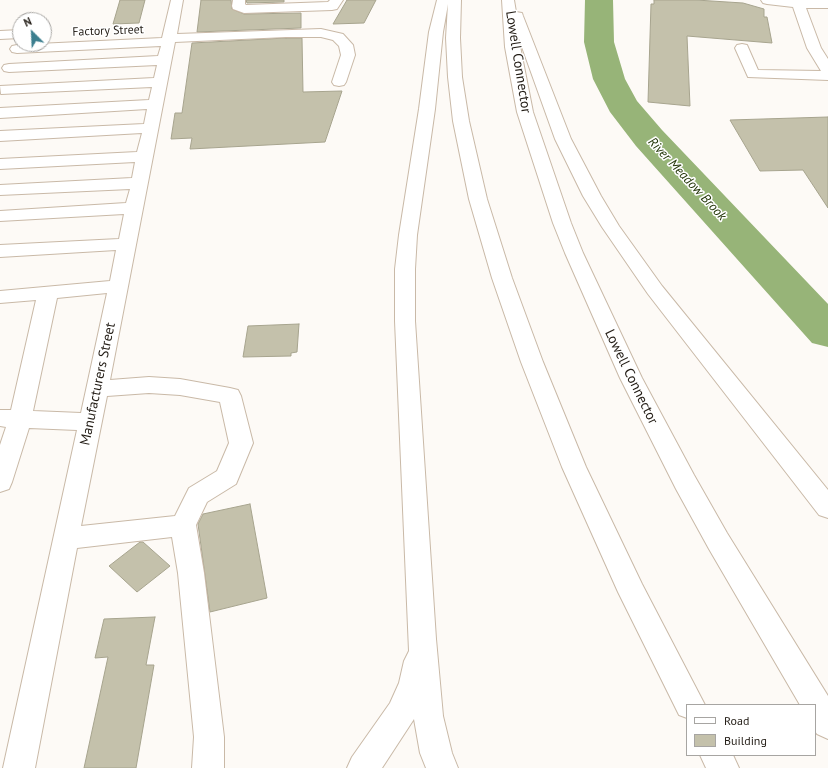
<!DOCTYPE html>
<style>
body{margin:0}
#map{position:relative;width:828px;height:768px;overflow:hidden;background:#fdfaf6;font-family:"PT Sans",sans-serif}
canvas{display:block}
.legend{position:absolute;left:686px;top:704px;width:130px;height:52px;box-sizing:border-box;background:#fff;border:1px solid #a7a5a2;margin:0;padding:5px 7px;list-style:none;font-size:12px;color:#231d16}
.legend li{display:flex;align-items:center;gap:8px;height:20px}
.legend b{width:20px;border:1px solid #a7a5a2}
.north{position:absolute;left:12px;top:12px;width:40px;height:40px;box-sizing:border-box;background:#fff;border:1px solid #a7a5a2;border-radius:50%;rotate:336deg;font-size:11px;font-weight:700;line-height:16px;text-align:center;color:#231d16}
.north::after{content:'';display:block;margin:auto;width:14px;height:18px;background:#3c7f8f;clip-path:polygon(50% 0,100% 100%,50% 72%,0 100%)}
</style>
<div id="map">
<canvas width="828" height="768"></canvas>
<ul class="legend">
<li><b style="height:5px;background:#fff"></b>Road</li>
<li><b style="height:11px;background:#c4c1ab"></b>Building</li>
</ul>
<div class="north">N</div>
</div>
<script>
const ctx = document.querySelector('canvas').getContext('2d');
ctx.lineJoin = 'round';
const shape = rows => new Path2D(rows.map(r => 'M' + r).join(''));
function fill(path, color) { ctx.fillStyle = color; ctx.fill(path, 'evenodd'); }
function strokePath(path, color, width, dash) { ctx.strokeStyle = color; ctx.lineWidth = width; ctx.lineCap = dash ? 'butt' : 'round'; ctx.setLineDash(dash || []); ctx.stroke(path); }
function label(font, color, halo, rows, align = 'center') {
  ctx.font = font + ' "PT Sans",sans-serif'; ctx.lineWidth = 3; ctx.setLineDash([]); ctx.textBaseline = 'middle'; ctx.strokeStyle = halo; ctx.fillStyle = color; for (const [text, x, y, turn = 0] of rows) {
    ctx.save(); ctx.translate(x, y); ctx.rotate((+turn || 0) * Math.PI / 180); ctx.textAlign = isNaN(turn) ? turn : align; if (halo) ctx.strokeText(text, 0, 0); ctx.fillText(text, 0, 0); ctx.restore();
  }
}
fill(shape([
 [585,0,613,0,614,42,625,79,637,101,662,130,828,304,828,347,812,343,636,146,610,112,593,79,584,42,585,0]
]), '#97b478');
const building = shape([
 [120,0,145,0,139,23,113,24,120,0],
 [201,0,231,0,232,9,244,14,301,13,301,28,197,32,201,0],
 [246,0,284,0,284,2,247,3,246,0],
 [347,0,376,0,364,23,333,24,347,0],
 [654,0,696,0,743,3,764,9,764,17,767,17,772,43,687,36,690,106,648,102,651,4,654,4,654,0],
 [286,38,302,38,303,92,342,91,325,142,190,149,192,138,171,139,175,113,182,113,192,43,286,38],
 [828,117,828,208,803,170,760,171,730,120,828,117],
 [299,324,297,352,291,353,291,356,243,357,248,326,299,324],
 [250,504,267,598,210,612,198,524,203,514,250,504],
 [140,542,143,542,170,566,137,592,109,566,140,542],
 [155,617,146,665,154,665,136,768,84,768,108,657,95,658,104,619,155,617]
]);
fill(building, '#c4c1ab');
strokePath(building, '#a7a48e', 1);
const minor = shape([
 [171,0,183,0,177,34,321,29,343,34,353,45,355,55,346,82,344,85,339,86,334,85,332,82,341,55,339,46,333,40,321,37,286,37,175,42,110,380,149,377,180,379,230,388,238,390,241,396,253,443,236,484,207,502,196,525,204,573,224,737,224,768,192,768,194,737,178,573,172,537,77,548,35,768,3,768,77,430,29,428,12,482,9,489,0,492,0,445,6,427,0,426,0,410,11,410,36,300,0,303,0,291,110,281,116,250,0,257,0,245,119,239,124,214,0,221,0,211,126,203,130,189,0,195,0,185,132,178,135,162,0,169,0,159,137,152,142,133,0,141,0,131,144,124,147,109,0,118,0,108,149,100,152,87,1,94,0,86,154,78,157,65,9,72,4,71,2,68,4,65,9,64,158,56,161,46,17,53,12,52,10,49,12,46,17,45,162,38,171,0],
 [107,293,81,413,33,411,57,298,107,293],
 [149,393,180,395,220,402,229,443,217,471,189,488,175,516,81,526,107,396,149,393],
 [233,0,245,0,245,4,246,5,328,2,330,0,343,0,337,9,332,10,244,13,233,9,232,6,233,0],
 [761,0,828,0,828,8,806,8,821,48,828,59,828,80,748,77,735,48,737,45,742,44,747,45,758,70,821,71,807,48,793,7,767,4,763,3,761,0],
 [20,30,20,38,0,39,0,31,20,30]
]);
const highway = shape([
 [437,0,461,0,460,38,462,77,469,121,487,199,512,278,543,362,586,467,642,584,705,705,687,705,687,718,679,715,618,592,562,467,521,362,492,278,469,199,453,121,448,77,446,38,448,4,443,32,435,109,417,235,415,269,415,321,436,639,443,716,452,753,458,768,426,768,420,753,414,719,382,768,347,768,352,757,390,703,399,683,404,661,409,651,395,321,395,269,399,235,419,109,429,32,437,0],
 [502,0,514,0,516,12,522,13,523,16,571,139,601,196,619,226,662,286,828,490,828,518,819,515,648,294,602,227,583,196,555,139,518,36,533,112,571,223,583,253,642,378,694,475,727,533,828,696,828,739,817,734,815,731,815,705,800,705,709,549,676,489,620,378,565,253,553,223,517,112,505,47,502,0],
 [700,755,733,755,739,768,706,768,700,755]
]);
strokePath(minor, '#c9b9a7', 2);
strokePath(highway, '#c9b9a7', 2);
fill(minor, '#fff');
fill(highway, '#fff');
label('12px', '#231d16', '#fff', [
 ["Factory Street",108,31,-2]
]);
label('italic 13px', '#24370a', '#fff', [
 ["River Meadow Brook",687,179,47]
]);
label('14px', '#231d16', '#fff', [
 ["Lowell Connector",518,62,81],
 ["Lowell Connector",631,377,64],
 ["Manufacturers Street",98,384,-78]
]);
</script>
